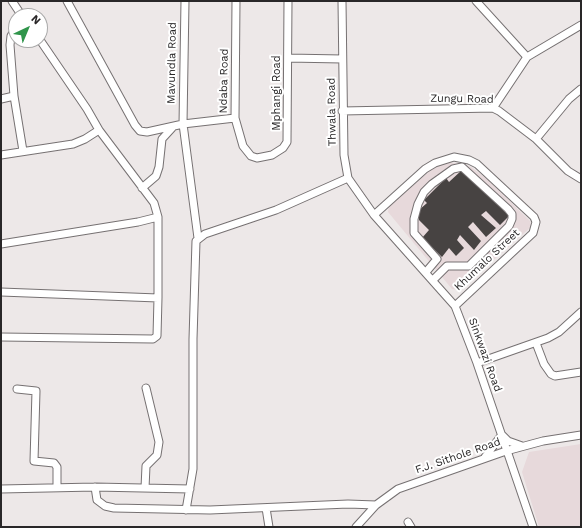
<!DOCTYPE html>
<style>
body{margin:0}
#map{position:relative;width:582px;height:528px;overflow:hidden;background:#ede8e8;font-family:"Work Sans",sans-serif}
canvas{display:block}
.frame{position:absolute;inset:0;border:2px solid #292728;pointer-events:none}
.north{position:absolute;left:8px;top:8px;width:40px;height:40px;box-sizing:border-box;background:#fff;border:1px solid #a9a9a9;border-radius:50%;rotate:44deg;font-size:11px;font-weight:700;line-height:16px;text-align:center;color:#292728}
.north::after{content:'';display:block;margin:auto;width:14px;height:18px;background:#30954b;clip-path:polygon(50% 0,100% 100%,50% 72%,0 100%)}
</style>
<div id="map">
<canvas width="582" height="528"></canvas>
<div class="frame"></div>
<div class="north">N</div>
</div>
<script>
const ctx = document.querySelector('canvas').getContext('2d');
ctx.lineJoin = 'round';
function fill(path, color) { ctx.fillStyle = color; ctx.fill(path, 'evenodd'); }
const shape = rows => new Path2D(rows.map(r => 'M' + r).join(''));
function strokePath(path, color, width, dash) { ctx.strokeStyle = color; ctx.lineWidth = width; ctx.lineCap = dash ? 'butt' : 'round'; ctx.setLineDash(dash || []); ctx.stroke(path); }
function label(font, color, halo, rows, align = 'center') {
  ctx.font = font + ' "Work Sans",sans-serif'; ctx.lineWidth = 4; ctx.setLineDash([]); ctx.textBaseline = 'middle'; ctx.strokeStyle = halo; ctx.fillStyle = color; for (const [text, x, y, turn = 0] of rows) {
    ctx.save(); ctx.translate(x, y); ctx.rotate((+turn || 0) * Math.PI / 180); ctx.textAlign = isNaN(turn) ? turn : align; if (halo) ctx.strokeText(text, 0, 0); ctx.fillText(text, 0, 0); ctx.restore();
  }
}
fill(shape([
 [444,162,464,164,471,167,487,179,530,221,531,227,460,290,452,289,388,212,389,206,438,164],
 [581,444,581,527,539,527,522,472,529,452]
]), '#e7d9db');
fill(shape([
 [462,170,509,216,500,225,486,211,481,215,496,228,486,237,473,222,468,227,481,241,474,250,460,235,457,240,464,248,456,256,449,248,442,257,422,238,429,230,419,220,419,210,427,203,424,200,446,178,449,182]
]), '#474342');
const minor = shape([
 [12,1,22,16],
 [67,1,135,125,140,131,147,132,183,124,235,118],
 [185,1,183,124,198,238],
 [236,1,235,118,243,146,251,156,257,158,272,155,283,148,287,142,288,1],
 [342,1,344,155,348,178,374,215,455,306,477,363,533,527],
 [476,1,527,57],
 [16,28,11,36,10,45,14,96,23,151],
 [288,58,342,59],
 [1,99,14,96],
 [493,108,527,57,581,25],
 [342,111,493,108,499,111,536,139,568,171,581,179],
 [536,139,569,99,581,89],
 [1,155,73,144,85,139,99,130],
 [142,188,156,176,159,167,162,139,173,127],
 [374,215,425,169,435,163,454,157,469,160,477,164,534,217,536,222,533,233,455,306],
 [1,244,138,222,158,217],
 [426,272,437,259,414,233,414,219,418,204,424,192,432,184,453,169,462,167,508,209,512,214,512,219,509,226,469,266,447,266,433,280],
 [1,292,158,298,158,217,154,203,99,130,87,109,40,40],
 [1,337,153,339,157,336,158,298],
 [536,343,544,364,551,374,555,376,581,372],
 [477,363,548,338,559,332,581,312],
 [17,389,36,391,34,461,54,463,57,467,57,488],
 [502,435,508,441,522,446],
 [485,457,501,436],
 [95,487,97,500,105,506,114,508,210,510,348,504,376,505],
 [145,488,146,466,157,455,159,442,146,388],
 [1,489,95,487,190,489],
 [266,508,269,527],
 [186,510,193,469,193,339,196,241,205,234,276,210,348,178],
 [408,522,411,527],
 [356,527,376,505,398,489,506,451,543,441,581,435]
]);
strokePath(minor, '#767172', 9);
strokePath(minor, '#fff', 7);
label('11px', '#292728', '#fff', [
 ["Mavundla Road",172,63,-89],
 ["Ndaba Road",224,81,-89],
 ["Mphangi Road",277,93,-90],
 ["Zungu Road",462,99,1],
 ["Thwala Road",332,112,-91],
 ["Khumalo Street",487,260,-43],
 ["Sinkwazi Road",485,355,70],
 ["F.J. Sithole Road",458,456,-19]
]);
</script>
